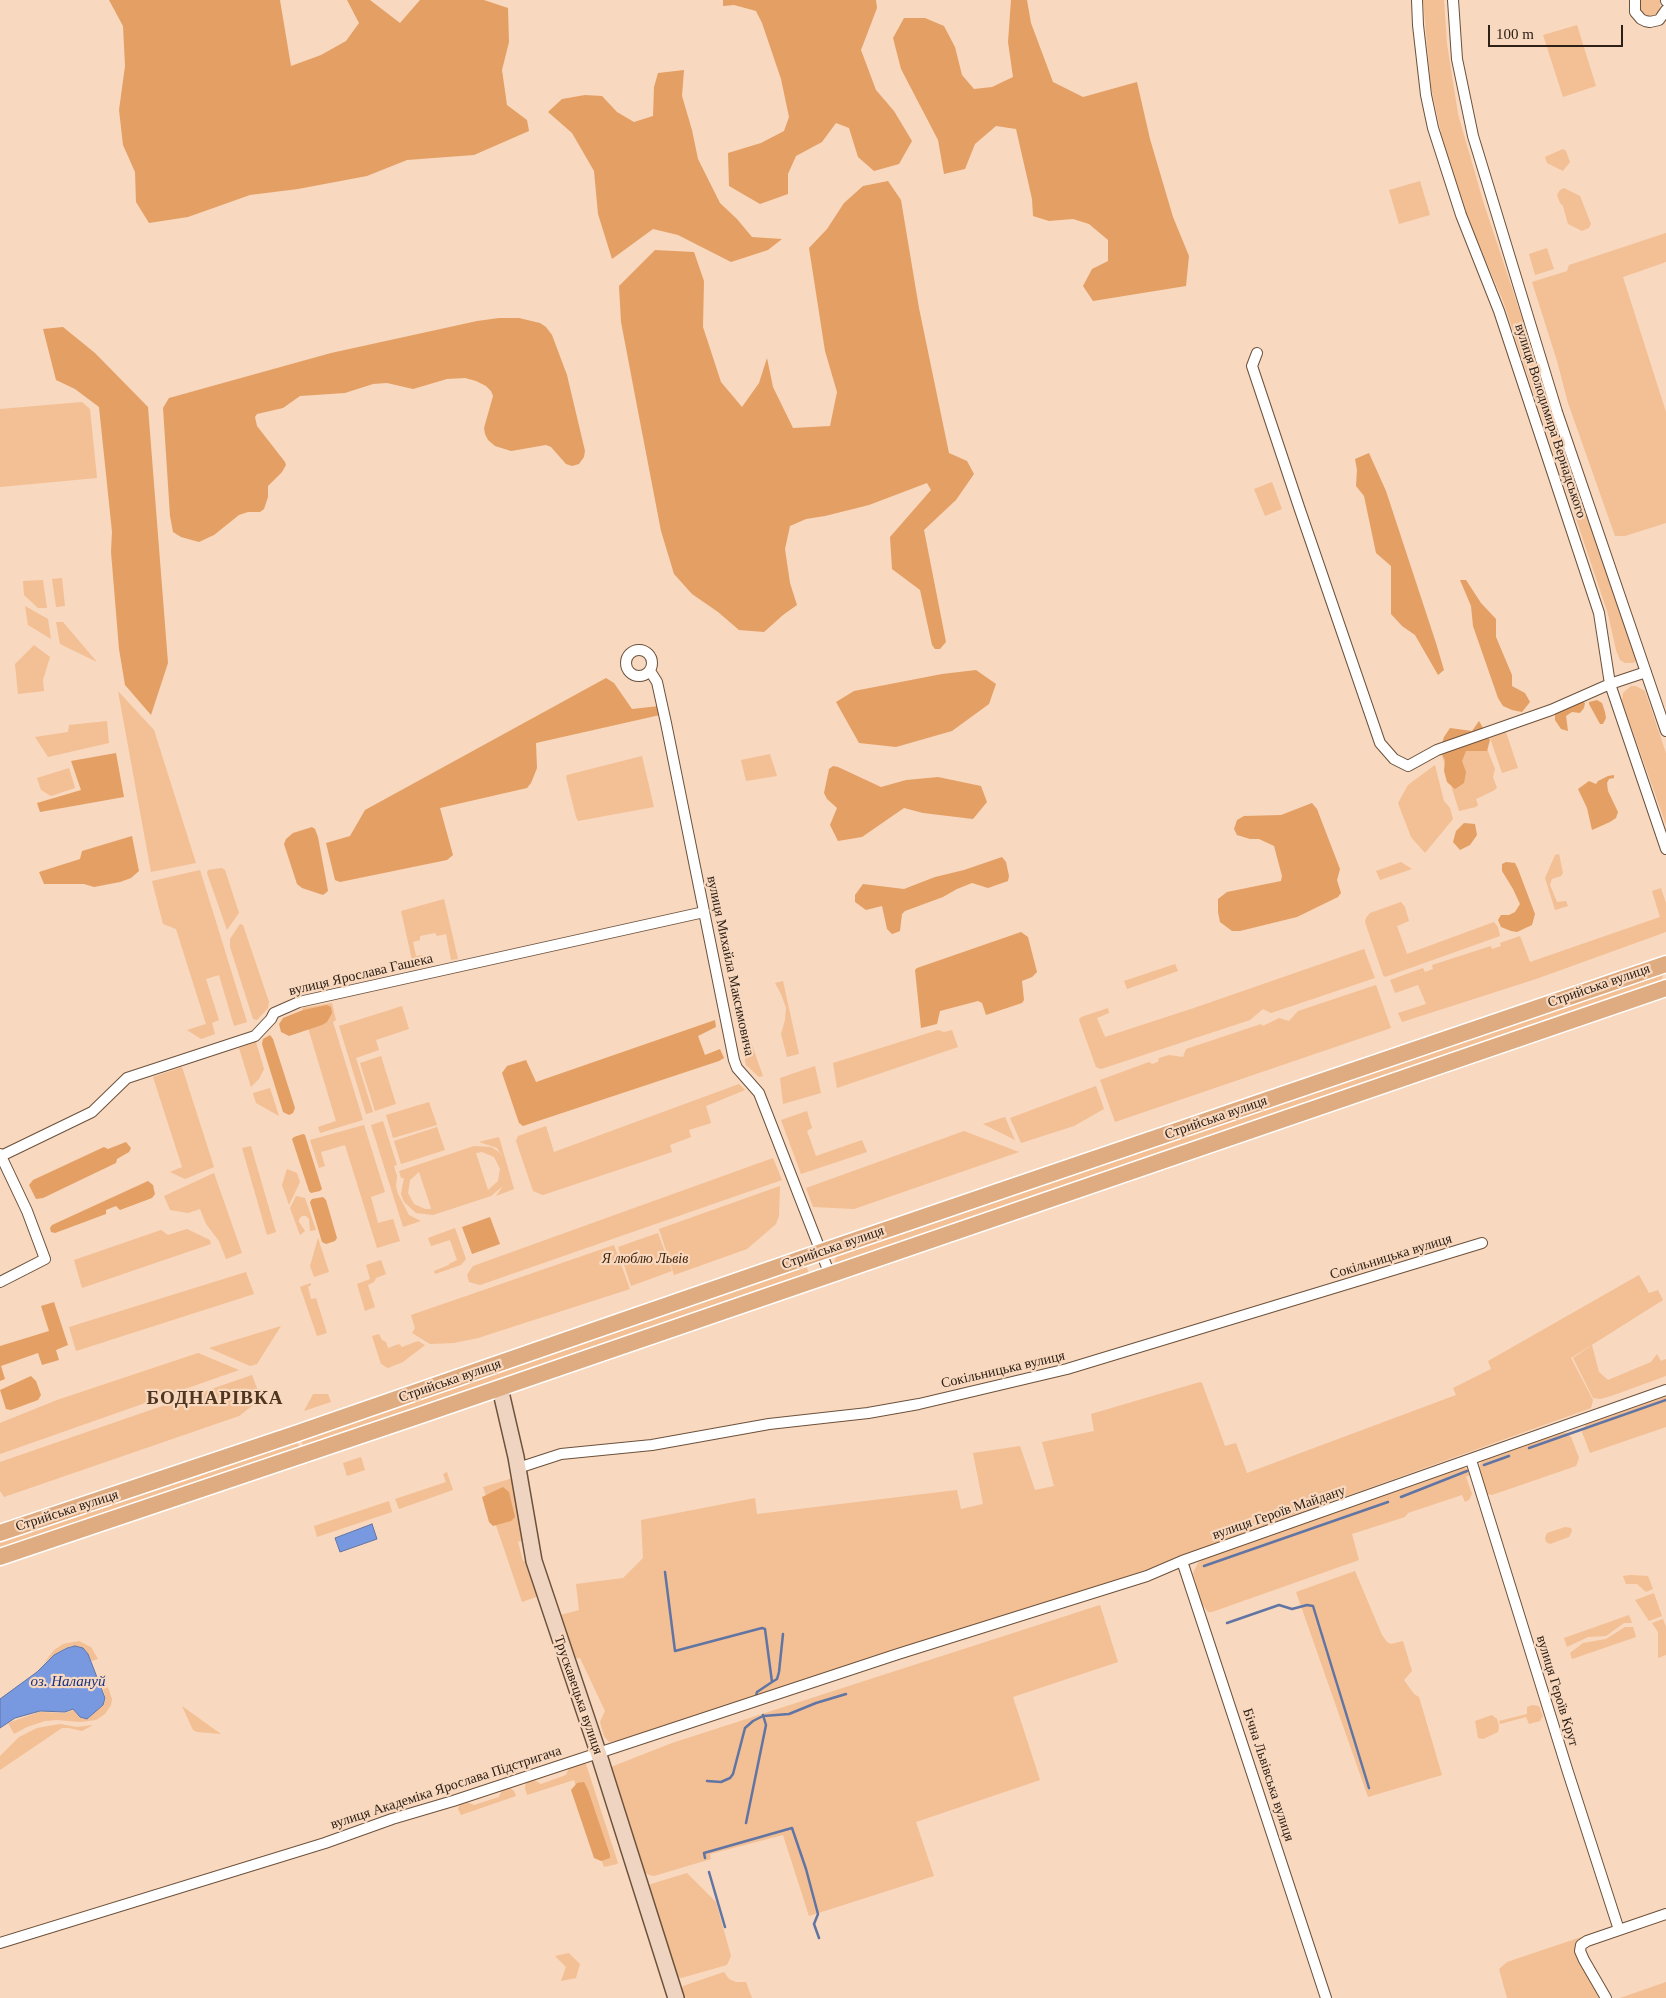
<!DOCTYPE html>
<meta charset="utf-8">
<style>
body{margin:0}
#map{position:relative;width:1666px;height:1998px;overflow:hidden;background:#f8d8be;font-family:Georgia,serif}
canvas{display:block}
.scale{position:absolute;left:1488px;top:25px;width:135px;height:22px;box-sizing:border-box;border:2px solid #2c2017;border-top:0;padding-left:6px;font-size:15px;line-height:18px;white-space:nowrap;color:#2c2017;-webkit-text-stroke:4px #f8d8be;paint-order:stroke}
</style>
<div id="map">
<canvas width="1666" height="1998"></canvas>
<div class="scale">100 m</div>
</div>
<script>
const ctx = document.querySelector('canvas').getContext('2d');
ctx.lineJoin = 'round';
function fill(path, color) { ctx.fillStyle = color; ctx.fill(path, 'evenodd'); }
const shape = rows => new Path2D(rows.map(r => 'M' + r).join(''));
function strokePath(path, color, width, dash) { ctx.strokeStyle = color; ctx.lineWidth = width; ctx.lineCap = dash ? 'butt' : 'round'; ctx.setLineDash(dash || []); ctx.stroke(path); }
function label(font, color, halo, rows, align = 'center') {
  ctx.font = font + ' Georgia,serif'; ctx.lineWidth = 4.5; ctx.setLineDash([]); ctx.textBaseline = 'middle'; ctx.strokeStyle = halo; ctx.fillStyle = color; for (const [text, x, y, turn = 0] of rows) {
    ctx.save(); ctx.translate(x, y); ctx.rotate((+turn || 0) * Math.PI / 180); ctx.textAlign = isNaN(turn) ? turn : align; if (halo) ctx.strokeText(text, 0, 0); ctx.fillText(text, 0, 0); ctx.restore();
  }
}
fill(shape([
 [1423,0,1444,0,1447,44,1458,114,1483,201,1636,661,1633,663,1625,663,1620,660,1616,650,1608,614,1503,301,1464,210,1444,147,1431,87],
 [1641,0,1660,0,1660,11,1651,17,1644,15,1639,9],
 [1577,25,1596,86,1563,97,1543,35],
 [1563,149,1566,151,1570,162,1563,171,1547,163,1545,157],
 [1420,181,1430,215,1399,224,1389,190],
 [1564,188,1580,196,1591,224,1589,228,1582,231,1568,224,1563,206,1560,203,1557,195,1560,190],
 [1666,233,1666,262,1623,277,1666,412,1666,523,1625,536,1615,536,1568,403,1557,361,1532,282,1567,271,1569,265],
 [1547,248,1554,269,1535,275,1529,254],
 [82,402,90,409,97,478,0,487,0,409],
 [1272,482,1282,509,1265,516,1254,489],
 [62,578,65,606,56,607,52,579],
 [43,580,47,608,38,608,24,595,23,581],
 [25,606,48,619,51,639,28,625],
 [56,622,63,622,97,662,60,644],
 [34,645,50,657,43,680,44,691,18,694,15,664],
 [1631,686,1636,686,1645,691,1666,753,1666,825,1622,701,1623,693],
 [118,691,154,730,196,863,151,872],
 [107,721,109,743,48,757,35,737,68,732,69,725],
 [1505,729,1518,768,1502,773,1489,735],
 [1484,741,1495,769,1493,777,1497,788,1493,791,1476,799,1478,805,1476,807,1459,811,1442,756,1443,753],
 [770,754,777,776,746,781,741,760],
 [642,756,654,807,578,821,576,817,566,777,567,775],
 [1435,765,1444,801,1450,808,1453,819,1425,853,1411,837,1398,803,1408,785],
 [69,768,75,788,51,796,41,790,37,778],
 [1559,854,1563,873,1561,876,1552,879,1550,885,1557,902,1566,901,1568,906,1555,910,1545,878,1555,855],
 [1401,862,1412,869,1380,880,1376,871],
 [222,868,225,870,239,913,227,930,207,873,208,870],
 [200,870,247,1022,234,1026,219,975,206,979,219,1020,212,1023,215,1034,201,1039,187,1030,206,1024,176,929,163,924,152,881],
 [1661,888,1666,903,1666,932,1536,979,1402,1022,1398,1013,1426,1004,1418,985,1395,993,1390,980,1423,968,1425,972,1433,969,1432,965,1491,946,1492,949,1501,946,1500,943,1520,936,1530,962,1660,917,1652,891],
 [444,899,458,959,451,960,446,934,437,936,435,933,420,936,420,940,413,942,416,956,422,955,425,966,414,969,401,911],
 [1401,902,1405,907,1409,921,1397,926,1407,954,1494,922,1498,927,1500,936,1385,977,1383,975,1365,922,1366,918,1370,913],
 [240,924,243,925,269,1002,268,1008,257,1020,253,1019,230,947,230,939],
 [1364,949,1375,978,1271,1013,1263,1009,1250,1020,1101,1069,1096,1067,1079,1020,1081,1017,1108,1008,1109,1013,1097,1018,1105,1037,1194,1008],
 [1175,964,1178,971,1127,989,1124,981],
 [1660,974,1663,975,1662,980,838,1263,834,1261,836,1257],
 [783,981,799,1054,787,1057,781,1034,785,1020,786,1008,781,994,775,983],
 [741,985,738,995,741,1014,763,1076,759,1077,746,1065,730,987],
 [1376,985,1391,1028,1115,1122,1100,1080,1149,1062,1152,1064,1158,1062,1159,1058,1169,1055,1183,1057,1186,1049,1261,1024,1263,1026,1279,1018,1289,1021,1298,1011],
 [332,1003,336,1020,333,1022,363,1120,320,1133,318,1127,336,1121,302,1008],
 [402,1006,409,1029,376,1040,379,1050,356,1058,373,1112,366,1114,339,1026],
 [938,1030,944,1032,952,1030,958,1047,837,1088,833,1063],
 [256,1042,264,1069,259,1079,251,1087,239,1048],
 [381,1056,396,1104,375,1111,360,1063],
 [815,1066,821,1093,783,1104,780,1078],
 [182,1067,214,1167,185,1179,170,1172,182,1167,153,1077],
 [739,1084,745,1090,706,1106,711,1123,689,1130,691,1137,670,1145,672,1152,543,1195,533,1191,516,1141,518,1136,546,1126,554,1152],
 [1096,1086,1104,1109,1074,1126,1021,1143,1010,1118],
 [270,1088,279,1116,256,1103,253,1093],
 [429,1102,437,1125,393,1138,386,1115],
 [807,1111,812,1128,807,1131,816,1156,862,1140,867,1152,801,1174,781,1120],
 [1005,1117,1015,1140,983,1124],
 [383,1121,397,1165,394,1166,397,1176,396,1186,398,1194,409,1215,421,1221,403,1227,371,1125],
 [364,1125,385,1192,371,1197,378,1223,393,1219,400,1241,377,1248,345,1145,321,1152,325,1166,319,1168,310,1140],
 [437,1127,445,1150,401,1164,394,1141],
 [964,1131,1019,1152,854,1209,813,1207,806,1188],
 [499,1137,514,1189,496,1196,503,1186,491,1196,433,1215,416,1213,404,1202,401,1194,404,1178,401,1178,399,1171,474,1146,491,1147,499,1152,504,1159,497,1148,479,1142],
 [482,1152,494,1157,500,1169,498,1181,488,1190,476,1153],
 [419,1172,431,1208,431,1209,425,1209,414,1204,408,1193,410,1180],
 [251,1146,276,1232,267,1235,242,1148],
 [773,1158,782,1180,480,1285,469,1282,467,1275,473,1266],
 [287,1169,297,1173,300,1182,289,1205,282,1185],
 [214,1173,242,1253,226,1259,219,1241,206,1224,200,1209,188,1213,170,1210,164,1196],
 [780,1186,779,1216,776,1224,747,1249,674,1275,659,1229],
 [296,1196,305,1198,316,1230,310,1231,309,1219,306,1216,302,1216,299,1219,299,1222,305,1231,300,1235,290,1208],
 [455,1228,466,1259,461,1265,435,1274,434,1271,449,1265,449,1264,457,1260,450,1240,431,1246,428,1238],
 [187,1229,210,1240,211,1244,82,1288,74,1260,161,1230,168,1235],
 [658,1233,672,1271,631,1286,618,1247],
 [318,1238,329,1272,314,1277,310,1266],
 [614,1245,630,1289,478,1338,454,1343,430,1344,412,1333,415,1328,411,1315],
 [381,1260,386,1274,376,1278,374,1282,368,1285,375,1307,365,1311,357,1284,370,1279,366,1265],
 [806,1265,809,1274,304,1447,300,1439],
 [246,1272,254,1294,76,1351,69,1327],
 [1639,1275,1649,1293,1658,1290,1663,1300,1571,1358,1593,1400,1591,1408,1186,1554,1186,1557,622,1741,609,1742,604,1736,600,1722,605,1711,580,1658,572,1659,557,1616,579,1610,576,1584,623,1578,643,1558,641,1520,755,1498,757,1514,957,1490,961,1509,983,1504,973,1453,1020,1446,1035,1490,1054,1486,1042,1442,1094,1431,1091,1414,1200,1382,1202,1383,1225,1446,1236,1443,1247,1473,1456,1395,1453,1388,1491,1369,1488,1361],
 [311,1283,311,1285,308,1287,311,1299,316,1298,327,1333,317,1336,300,1287],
 [281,1326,257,1364,250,1366,209,1348],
 [379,1334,382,1340,386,1342,388,1348,399,1344,402,1347,418,1341,425,1345,403,1362,388,1368,381,1364,372,1336],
 [1592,1345,1599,1372,1608,1380,1651,1362,1657,1354,1661,1361,1666,1359,1666,1376,1611,1396,1600,1399,1593,1398,1573,1358],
 [198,1353,239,1370,0,1454,0,1423,57,1400],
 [252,1375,261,1399,239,1416,4,1497,0,1491,0,1462],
 [1666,1393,1666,1427,1590,1453,1582,1432,1587,1422],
 [313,1394,328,1394,331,1402,304,1411],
 [1558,1432,1567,1433,1571,1437,1579,1458,1576,1466,1492,1495,1487,1494,1479,1469,1480,1464,1483,1460],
 [297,1441,300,1449,0,1551,0,1541],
 [361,1457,365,1470,347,1476,343,1463],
 [1460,1467,1468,1469,1470,1475,1466,1477,1472,1494,1469,1500,1465,1502,1462,1495,1408,1513,1405,1517,1352,1534,1359,1560,1212,1612,1208,1612,1202,1604,1193,1573,1198,1563,1204,1559],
 [447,1472,453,1490,399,1509,395,1499,446,1482,443,1474],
 [513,1478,525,1539,518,1542,523,1561,531,1559,539,1596,522,1602,483,1487],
 [389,1501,392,1512,317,1537,314,1526],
 [1565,1527,1571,1528,1572,1531,1569,1537,1550,1544,1546,1542,1545,1538,1547,1533],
 [1355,1571,1382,1635,1387,1642,1391,1644,1403,1641,1412,1671,1404,1680,1414,1694,1419,1697,1442,1775,1368,1797,1296,1592],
 [1631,1575,1648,1576,1653,1589,1646,1592,1637,1584,1626,1584,1623,1576],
 [1654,1593,1662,1616,1649,1621,1635,1600],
 [1100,1605,1118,1662,1013,1697,1040,1780,916,1822,934,1876,809,1916,783,1835,710,1854,711,1859,654,1876,649,1875,643,1871,611,1771,611,1767,672,1743],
 [1629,1615,1632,1623,1624,1623,1606,1636,1588,1637,1567,1647,1564,1638],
 [1663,1619,1666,1627,1666,1655,1658,1658,1658,1632,1652,1623],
 [1625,1627,1633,1627,1636,1637,1572,1659,1570,1653,1583,1643,1606,1639],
 [79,1641,91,1647,98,1659,92,1661,83,1648,75,1646,67,1647,55,1654,44,1663,54,1650,63,1644],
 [108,1687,112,1699,111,1705,105,1714,96,1720,80,1722,57,1720,45,1721,27,1727,14,1734,8,1723,39,1712,65,1713,73,1710,80,1718,88,1719,104,1703,106,1699,103,1689],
 [1532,1705,1539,1706,1543,1716,1540,1721,1529,1724,1526,1717,1500,1724,1499,1721,1527,1714,1527,1707],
 [182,1706,221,1734,197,1732,193,1730],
 [1492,1715,1497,1719,1499,1726,1498,1732,1483,1739,1478,1738,1475,1721],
 [60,1724,77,1727,93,1725,82,1731,69,1728,62,1728,0,1770,0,1756,19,1737,37,1728],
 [584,1763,586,1764,618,1863,617,1864,604,1867,574,1780,527,1795,525,1788,526,1782,529,1780,534,1780,541,1784,566,1775,569,1768],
 [509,1787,514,1791,516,1796,461,1815,458,1809,460,1803,464,1801,474,1805,499,1797,502,1790],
 [687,1873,716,1902,731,1956,727,1965,681,1978,674,1975,646,1889,651,1884],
 [1614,1926,1577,1944,1575,1949,1575,1954,1599,1998,1507,1998,1499,1969,1507,1962],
 [569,1953,580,1964,576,1978,561,1981,566,1967,555,1956],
 [724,1972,729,1979,736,1982,746,1982,752,1998,680,1998,679,1993,683,1986],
 [1666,1982,1666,1998,1620,1998]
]), '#f3bf94');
fill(shape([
 [109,0,280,0,291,66,321,55,346,41,359,23,347,0,370,0,400,23,420,0,484,0,508,8,509,42,502,70,507,105,527,120,529,131,474,155,407,160,367,176,298,189,250,195,188,217,149,223,136,202,135,172,123,145,119,110,125,66,123,26],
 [723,0,876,0,877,8,861,50,876,90,894,111,912,141,899,164,874,171,858,157,849,128,836,123,822,142,796,156,788,174,788,194,760,204,729,186,728,153,761,143,784,131,789,117,781,79,762,23,756,11,734,5,723,6],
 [1011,0,1027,0,1031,23,1053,82,1083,97,1137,82,1150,139,1173,217,1189,256,1186,286,1093,301,1083,286,1092,269,1108,261,1108,240,1089,224,1073,219,1049,221,1033,216,1032,199,1016,129,996,126,975,144,965,169,944,174,938,140,901,69,893,38,904,18,925,18,944,26,955,47,962,75,974,89,992,87,1013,77,1008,42],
 [684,70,682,96,692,130,698,159,720,203,737,219,752,237,782,239,768,250,731,262,678,235,653,229,612,259,598,214,594,171,572,133,548,112,562,99,585,95,602,96,617,112,634,122,653,116,654,87,658,73],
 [888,181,901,200,919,308,949,453,967,461,974,474,956,500,924,530,946,642,940,649,935,649,932,645,920,590,892,569,890,537,931,490,927,483,869,505,825,516,806,519,790,526,785,549,790,583,797,605,783,615,764,632,739,630,718,612,692,594,674,574,661,531,637,406,621,322,619,286,655,250,694,252,704,281,703,327,721,382,742,407,759,383,767,358,773,387,793,428,830,426,837,392,825,351,809,248,827,229,844,203,863,186],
 [499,318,519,318,540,323,546,327,552,335,567,375,585,451,584,457,579,464,572,466,566,464,551,447,546,445,511,451,495,446,488,440,485,434,484,428,493,396,491,391,486,386,476,381,465,378,447,379,413,389,387,383,373,384,345,393,300,396,283,408,257,414,255,417,257,426,285,462,286,465,282,472,268,486,268,497,264,509,260,512,248,512,239,515,214,535,199,542,181,537,173,532,170,516,163,408,169,398,331,353,477,321],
 [63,327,95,353,148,407,168,663,151,715,125,685,119,649,111,552,112,532,99,407,75,389,56,380,43,329],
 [1369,453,1386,491,1436,643,1444,670,1438,675,1415,635,1402,626,1391,614,1391,566,1376,553,1364,496,1356,486,1357,470,1355,459],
 [1460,580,1466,580,1481,603,1496,619,1496,637,1512,675,1512,686,1525,693,1530,702,1522,712,1512,710,1503,706,1498,698,1473,626,1471,606],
 [976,670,996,684,989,704,952,731,896,747,859,743,836,702,854,691,942,674],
 [606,678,614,683,632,709,659,706,660,715,536,743,537,768,531,783,527,788,440,808,453,855,447,860,340,882,335,880,326,843,350,836,365,810],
 [1580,699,1585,703,1584,708,1580,713,1572,712,1566,716,1568,731,1561,729,1555,720,1555,712],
 [1597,700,1602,703,1605,712,1606,718,1603,724,1600,724,1589,704,1589,702],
 [1479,721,1490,740,1487,751,1466,751,1462,761,1466,772,1464,783,1455,789,1447,782,1444,771,1445,760,1440,750,1444,737,1450,728,1472,731],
 [116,753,124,797,40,812,37,803,81,790,71,761],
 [833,766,838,767,881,787,906,780,938,777,981,786,987,802,973,819,923,813,904,808,862,837,838,841,830,825,837,808,827,799,824,793,829,769],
 [1614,775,1614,778,1609,779,1607,783,1608,791,1618,812,1616,818,1610,822,1592,830,1587,808,1578,789,1589,781,1596,784,1598,781,1608,776],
 [1312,803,1317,809,1340,869,1337,880,1341,893,1338,897,1297,917,1240,931,1232,931,1220,922,1218,912,1218,899,1227,892,1281,881,1282,876,1274,846,1259,839,1250,839,1237,835,1234,829,1237,820,1244,816,1281,815],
 [1464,823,1475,824,1477,835,1470,845,1460,850,1453,842,1456,831],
 [312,827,315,829,318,837,327,885,328,891,323,895,302,888,297,884,284,844,286,839,293,833],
 [132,836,139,871,131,878,120,882,94,887,84,884,44,884,39,872,80,859,82,851],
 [1002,857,1006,862,1009,876,1008,881,988,888,972,883,957,889,943,897,905,911,902,914,900,931,895,933,892,934,887,929,882,906,866,910,855,902,855,895,863,884,904,889,935,877,964,870],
 [1506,862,1515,863,1518,869,1535,914,1532,925,1517,932,1511,931,1501,927,1498,920,1501,915,1509,915,1515,912,1520,904,1513,889,1502,871,1502,864],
 [1021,932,1028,937,1037,972,1032,977,1022,981,1024,1000,1022,1003,986,1015,982,1003,978,1001,940,1011,937,1024,921,1028,915,970,917,968],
 [327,1005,331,1007,332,1013,327,1022,322,1025,289,1036,281,1032,279,1024,283,1018,303,1010],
 [715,1020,716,1027,698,1036,705,1055,720,1049,724,1058,719,1061,529,1124,523,1126,519,1123,502,1073,507,1066,526,1060,536,1082],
 [270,1035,273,1039,295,1108,293,1113,289,1115,283,1112,262,1044,263,1039],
 [303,1134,305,1135,322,1189,320,1191,311,1193,309,1191,292,1139,294,1137],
 [126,1142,131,1148,129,1152,117,1159,116,1163,43,1198,36,1199,29,1185,33,1180,104,1147,108,1149],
 [148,1181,153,1185,154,1190,155,1194,152,1198,120,1210,116,1206,106,1210,106,1214,55,1233,51,1232,50,1228,52,1225],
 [323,1197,326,1200,337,1238,335,1241,326,1244,322,1242,310,1202,312,1199],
 [490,1217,500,1244,472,1254,462,1227],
 [54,1302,68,1345,56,1350,59,1360,42,1365,38,1353,1,1366,5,1379,0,1381,0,1346,49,1331,41,1306],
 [31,1376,36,1381,41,1395,38,1400,11,1410,6,1409,0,1390],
 [503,1487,509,1492,515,1517,511,1521,493,1526,489,1522,482,1497],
 [584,1782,588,1790,610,1855,610,1858,601,1861,594,1858,571,1790,577,1783]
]), '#e49f64');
const water = shape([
 [372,1524,377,1539,340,1552,335,1538,372,1524],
 [75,1646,83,1648,88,1654,105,1698,103,1705,87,1719,80,1717,73,1709,65,1712,40,1711,15,1718,0,1728,0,1699,37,1672,54,1655,67,1648,75,1646]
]);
fill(water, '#7899e0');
strokePath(water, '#6175a4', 1);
strokePath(shape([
 [1529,1448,1666,1400],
 [1484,1465,1509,1456],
 [1401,1497,1467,1471],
 [1204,1566,1388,1502],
 [665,1572,675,1651,762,1628,765,1629,772,1682,757,1692,756,1696],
 [1227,1623,1279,1605,1292,1609,1307,1605,1313,1606,1369,1788],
 [772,1682,777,1679,779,1672,783,1634],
 [707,1781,721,1782,730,1778,733,1774,745,1728,753,1721,763,1716,789,1714,816,1703,846,1694],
 [746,1823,766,1725,763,1715],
 [705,1858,704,1853,792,1828,806,1869,818,1914,814,1924,819,1938],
 [709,1872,725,1927]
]), '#6175a4', 2.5);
const street = shape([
 [1417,0,1418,25,1426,95,1433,128,1461,215,1499,311,1599,613,1610,684,1666,849],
 [1453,0,1457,59,1473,136,1557,412,1666,731],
 [1635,0,1635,12,1641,19,1645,21,1650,22,1659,20,1666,10],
 [1666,0,1666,1],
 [1257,353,1252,366,1299,507,1380,743,1394,759,1408,766,1437,750,1551,710,1610,684,1646,672],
 '626 663a13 13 0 1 1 26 0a13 13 0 1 1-26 0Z',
 [650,671,657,682,666,723,734,1060,737,1068,759,1093,830,1275],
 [0,1154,27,1211,45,1259,0,1282],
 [1,1156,92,1112,127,1078,255,1036,271,1019,274,1013,299,1002,704,912],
 [1471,1460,1567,1769,1619,1930],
 [518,1468,561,1454,652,1445,769,1424,868,1413,919,1404,1067,1369,1482,1243],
 [1182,1561,1326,1998],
 [0,1943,325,1843,392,1819,453,1801,898,1654,1147,1576,1182,1561,1666,1390],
 [1606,1998,1584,1960,1580,1951,1581,1945,1587,1941,1666,1914]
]);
const secondary = shape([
 [500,1388,516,1457,534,1561,598,1752,676,1998]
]);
const primary = shape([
 [0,1533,295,1434,821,1252,1666,964],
 [0,1557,421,1415,1666,988]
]);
strokePath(street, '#6c513b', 12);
strokePath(secondary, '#6c513b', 18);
strokePath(primary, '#fff', 19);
strokePath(street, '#fff', 10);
strokePath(secondary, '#efd5c1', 15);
strokePath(primary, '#dfac82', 16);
label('14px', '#2c2017', '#f8d8be', [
 ["вулиця Володимира Вернадського",1550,421,72],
 ["вулиця Михайла Максимовича",730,966,78],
 ["вулиця Ярослава Гашека",361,975,-13],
 ["Стрийська вулиця",1599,986,-19],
 ["Стрийська вулиця",1216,1118,-19],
 ["Стрийська вулиця",833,1248,-19],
 ["Сокільницька вулиця",1391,1257,-17],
 ["Сокільницька вулиця",1003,1370,-13],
 ["Стрийська вулиця",450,1381,-19],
 ["Стрийська вулиця",67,1511,-18],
 ["вулиця Героїв Майдану",1279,1513,-19],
 ["вулиця Героїв Крут",1557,1691,73],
 ["Трускавецька вулиця",578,1695,71],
 ["Бічна Львівська вулиця",1268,1775,72],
 ["вулиця Академіка Ярослава Підстригача",446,1788,-18]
]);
label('italic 14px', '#3f240a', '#f8d8be', [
 ["Я люблю Львів",645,1259]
]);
label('italic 15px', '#153284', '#f8d8be', [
 ["оз. Налануй",68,1682]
]);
ctx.letterSpacing = '1px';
label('bold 19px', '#503620', '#f8d8be', [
 ["БОДНАРІВКА",215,1399]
]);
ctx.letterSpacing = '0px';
</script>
